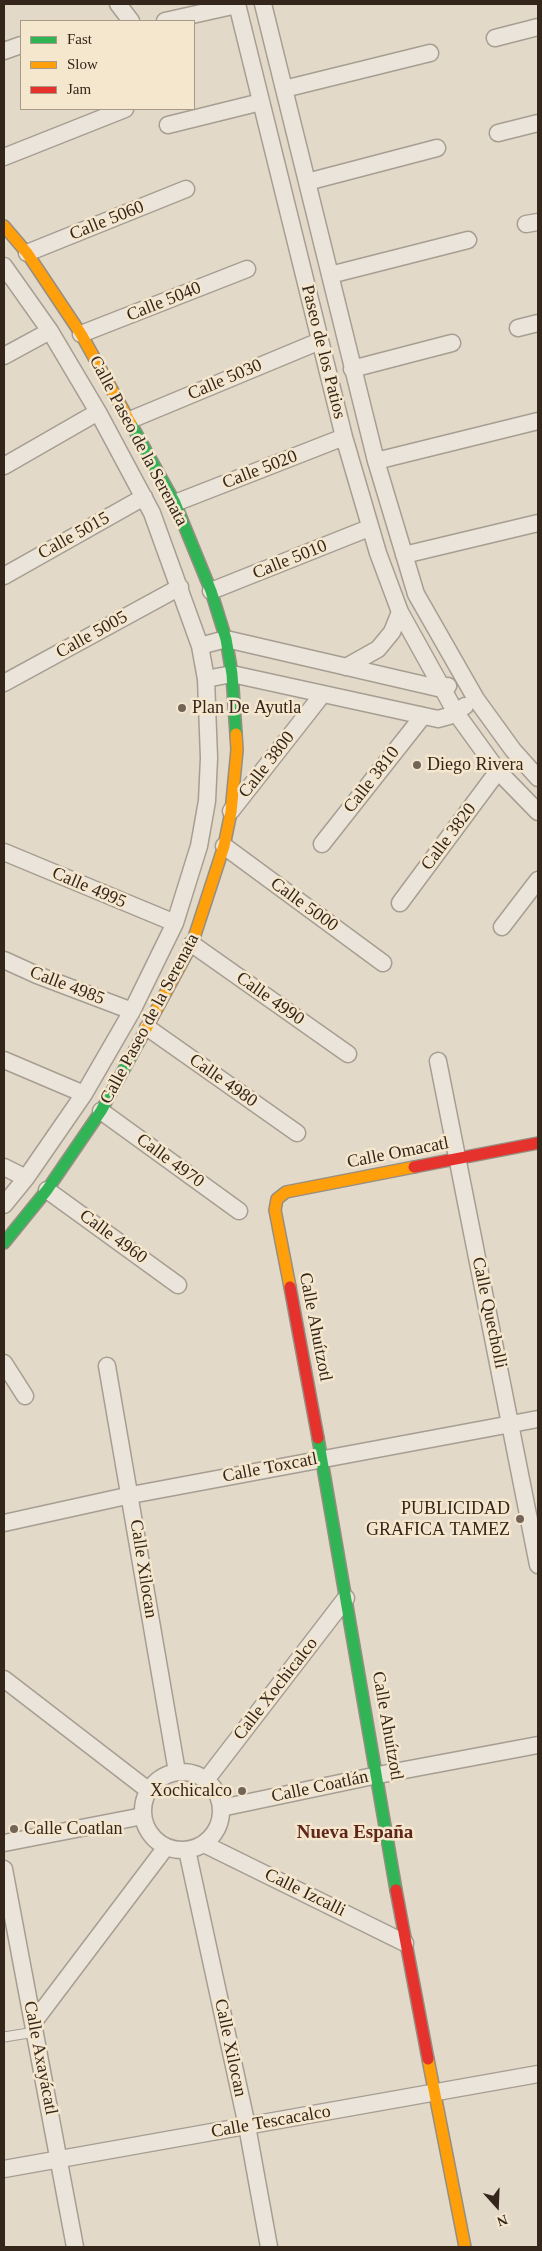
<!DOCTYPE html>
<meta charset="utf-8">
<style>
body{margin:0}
#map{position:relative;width:542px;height:2251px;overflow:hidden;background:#e2d9c8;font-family:Georgia,serif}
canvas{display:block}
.frame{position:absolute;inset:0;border:5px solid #35261c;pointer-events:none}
.legend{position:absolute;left:20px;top:20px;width:175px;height:90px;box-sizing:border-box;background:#f5e7cd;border:1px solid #a89a86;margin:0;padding:6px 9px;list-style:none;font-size:15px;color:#35261c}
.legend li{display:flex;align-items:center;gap:10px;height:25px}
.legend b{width:25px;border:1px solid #a89a86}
.north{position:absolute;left:472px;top:2181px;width:50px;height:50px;-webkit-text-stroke:4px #f5e7cd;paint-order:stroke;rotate:160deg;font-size:14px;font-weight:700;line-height:20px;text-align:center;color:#35261c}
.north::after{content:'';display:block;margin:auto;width:18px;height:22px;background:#35261c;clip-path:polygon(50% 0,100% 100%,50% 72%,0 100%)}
</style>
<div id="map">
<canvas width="542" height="2251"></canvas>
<div class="frame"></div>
<ul class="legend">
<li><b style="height:6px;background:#30b455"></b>Fast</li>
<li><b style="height:6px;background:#ff9f0a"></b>Slow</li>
<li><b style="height:6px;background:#e5322d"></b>Jam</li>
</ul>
<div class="north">N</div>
</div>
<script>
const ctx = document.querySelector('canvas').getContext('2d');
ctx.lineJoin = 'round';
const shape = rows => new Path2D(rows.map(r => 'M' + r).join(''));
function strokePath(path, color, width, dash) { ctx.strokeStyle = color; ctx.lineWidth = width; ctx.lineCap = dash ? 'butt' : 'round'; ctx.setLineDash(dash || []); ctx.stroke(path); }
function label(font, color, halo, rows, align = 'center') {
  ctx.font = font + ' Georgia,serif'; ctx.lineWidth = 5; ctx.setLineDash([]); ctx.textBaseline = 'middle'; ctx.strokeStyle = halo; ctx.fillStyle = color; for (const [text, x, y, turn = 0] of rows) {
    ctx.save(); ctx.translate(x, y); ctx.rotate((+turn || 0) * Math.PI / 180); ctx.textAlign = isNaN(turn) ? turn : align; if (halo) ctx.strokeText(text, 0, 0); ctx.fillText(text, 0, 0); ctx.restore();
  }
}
const lane = shape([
 [4,2037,35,2032]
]);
const street = shape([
 [118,4,131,21],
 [237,4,344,437,378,553,400,612,456,713,498,771,538,812],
 [263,4,376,461,416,594,476,699,513,750,538,778],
 [165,21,237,5],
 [495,38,538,27],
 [4,51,21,45],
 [284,89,430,53],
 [168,125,261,102],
 [498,133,538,123],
 [4,157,125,109],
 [307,182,437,148],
 [526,224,538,222],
 [27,253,186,189],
 [4,266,50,331,98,412,152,513,200,646,206,679,209,758,207,801,199,846,175,923,132,1011,84,1094,26,1178,4,1205],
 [330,275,468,240],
 [518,328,538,323],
 [81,334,247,269],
 [4,356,50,331],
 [352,369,452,343],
 [130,420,320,341],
 [376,461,538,421],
 [4,466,98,412],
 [175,503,344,437],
 [404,555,538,523],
 [4,576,144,497],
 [211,591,369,528],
 [200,646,226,639,442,689,448,686],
 [346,667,378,649,392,632,400,612],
 [206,679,232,674,438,719,449,716,465,706],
 [4,683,180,587],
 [231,811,322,695],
 [322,844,423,716],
 [224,846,383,963],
 [4,852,175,923],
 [400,903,498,771],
 [502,927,538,880],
 [192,944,348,1054],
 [4,960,37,975,132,1011],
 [148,1028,297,1133],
 [4,1060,84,1094],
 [438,1061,538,1565],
 [101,1111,239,1211],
 [4,1167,26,1178],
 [47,1190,178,1285],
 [4,1363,25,1396],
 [107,1366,177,1772],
 [4,1523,131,1495,538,1419],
 [4,1679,148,1790],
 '143 1811a39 39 0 1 1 78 0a39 39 0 1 1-78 0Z',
 [206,1780,346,1598],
 [221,1808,378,1775,538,1745],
 [4,1843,143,1816],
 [204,1844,405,1943],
 [187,1850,247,2126,269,2247],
 [4,1869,75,2247],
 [33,2023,166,1847],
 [4,2169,538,2074]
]);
const fast = shape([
 [131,424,175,503,211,591,226,639,232,674,236,734],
 [4,1243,47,1190,101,1111,140,1040],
 [318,1438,396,1890]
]);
const slow = shape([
 [4,226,27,253,81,334,131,424],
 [140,1040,192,944,224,846,231,812,237,750,236,734],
 [290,1287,275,1210,277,1199,286,1192,414,1167],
 [428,2059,465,2247]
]);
const jam = shape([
 [414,1167,538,1143],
 [290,1287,318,1438],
 [396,1890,428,2059]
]);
strokePath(lane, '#a79e92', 11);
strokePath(street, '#a79e92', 19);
strokePath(fast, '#968e82', 14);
strokePath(slow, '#968e82', 14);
strokePath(jam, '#968e82', 14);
strokePath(lane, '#eae4db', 9);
strokePath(street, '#eae4db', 16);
strokePath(fast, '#30b455', 11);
strokePath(slow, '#ff9f0a', 11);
strokePath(jam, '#e5322d', 11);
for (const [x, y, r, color] of [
 [182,708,5,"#726558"],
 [417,765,5,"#726558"],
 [520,1519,5,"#726558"],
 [242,1791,5,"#726558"],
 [14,1829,5,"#726558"]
]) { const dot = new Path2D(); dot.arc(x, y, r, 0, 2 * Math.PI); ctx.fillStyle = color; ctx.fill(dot); strokePath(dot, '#f5e7cd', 2); }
label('18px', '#35261c', '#f5e7cd', [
 ["Calle 5060",107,221,-22],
 ["Calle 5040",164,302,-22],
 ["Paseo de los Patios",323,352,76],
 ["Calle 5030",225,380,-23],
 ["Calle Paseo de la Serenata",138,441,62],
 ["Calle 5020",260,470,-21],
 ["Calle 5015",74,536,-29],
 ["Calle 5010",290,560,-22],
 ["Calle 5005",92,635,-29],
 ["Calle 3800",267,765,-52],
 ["Calle 3810",372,780,-52],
 ["Calle 3820",449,837,-53],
 ["Calle 4995",89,888,23],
 ["Calle 5000",304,905,36],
 ["Calle 4985",67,986,21],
 ["Calle 4990",270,999,35],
 ["Calle Paseo de la Serenata",150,1019,-62],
 ["Calle 4980",223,1081,35],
 ["Calle Omacatl",398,1153,-11],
 ["Calle 4970",170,1161,36],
 ["Calle 4960",113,1237,36],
 ["Calle Quecholli",489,1313,78],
 ["Calle Ahuítzotl",315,1327,79],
 ["Calle Toxcatl",270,1468,-11],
 ["Calle Xilocan",143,1569,81],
 ["Calle Xochicalco",276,1689,-52],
 ["Calle Ahuítzotl",387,1726,80],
 ["Calle Coatlán",320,1787,-12],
 ["Calle Izcalli",305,1893,26],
 ["Calle Xilocan",230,2048,78],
 ["Calle Axayácatl",40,2058,79],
 ["Calle Tescacalco",271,2122,-10]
]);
label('18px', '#35261c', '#f5e7cd', [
 ["Plan De Ayutla",192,708],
 ["Diego Rivera",427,765],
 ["PUBLICIDAD",510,1509,"right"],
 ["GRAFICA TAMEZ",510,1530,"right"],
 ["Xochicalco",232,1791,"right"],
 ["Calle Coatlan",24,1829]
], 'left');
label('bold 19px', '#61261b', '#f5e7cd', [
 ["Nueva España",355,1833]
]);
</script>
